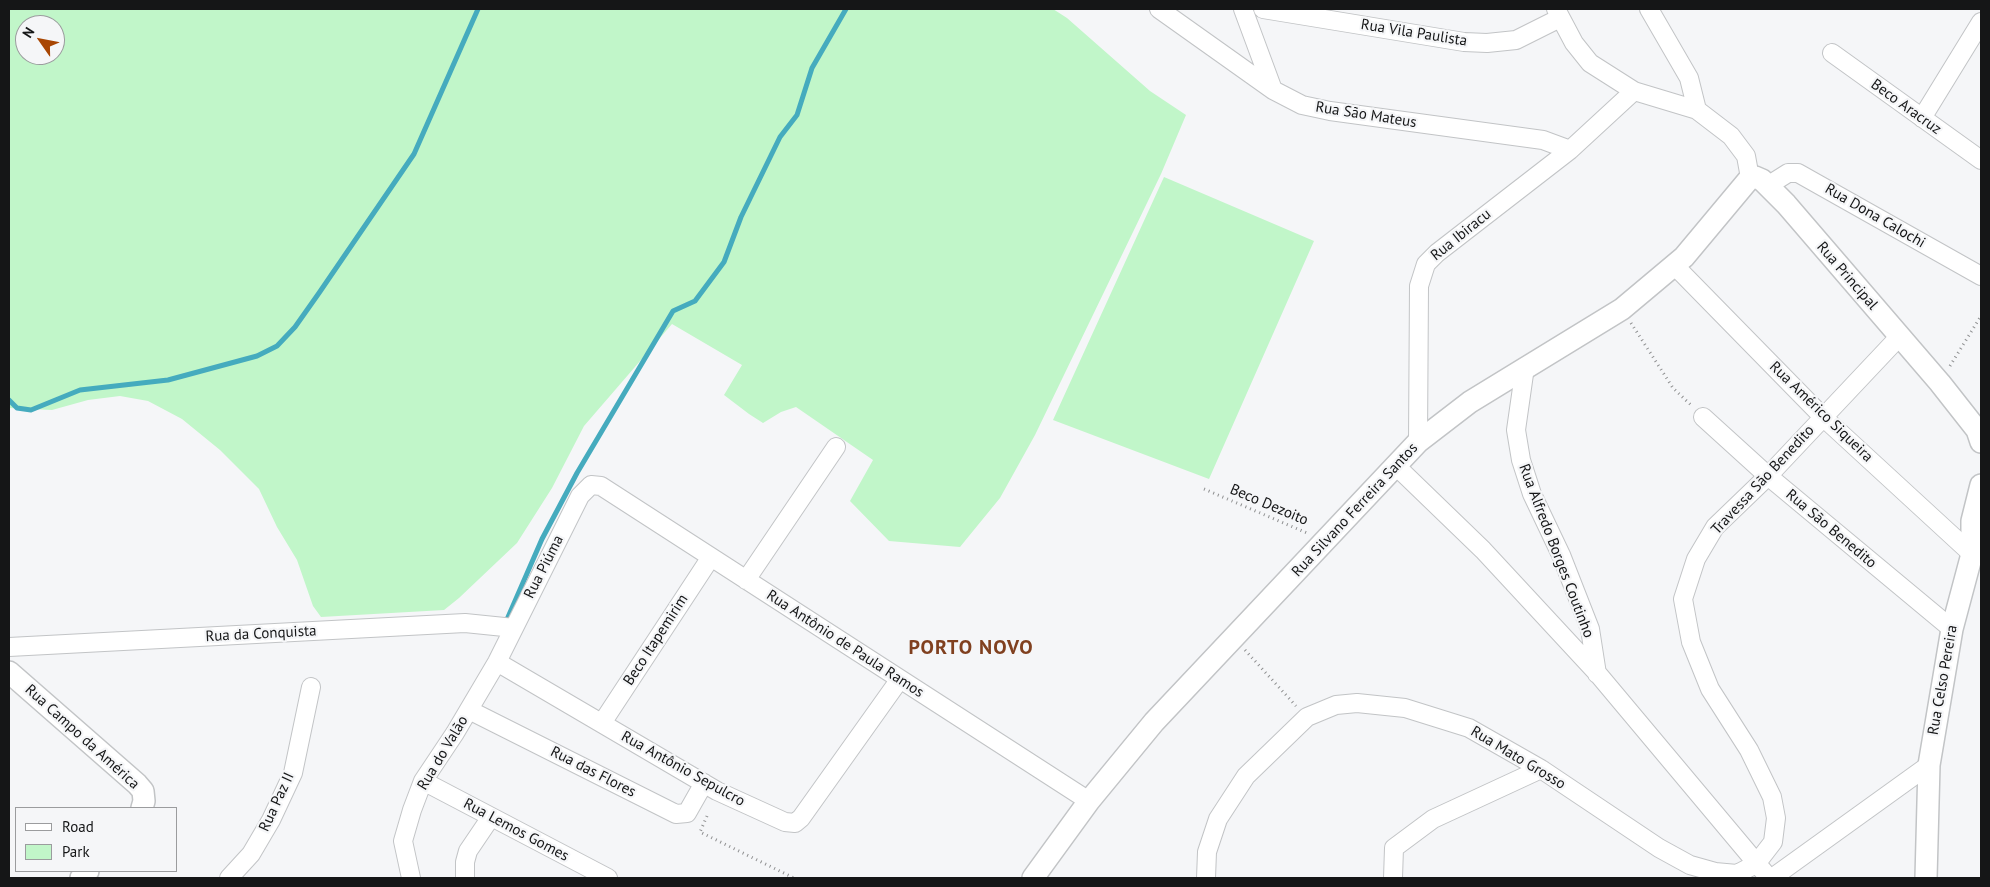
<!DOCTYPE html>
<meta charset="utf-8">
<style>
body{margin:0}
#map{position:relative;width:1990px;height:887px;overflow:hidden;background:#f5f6f8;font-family:"PT Sans",sans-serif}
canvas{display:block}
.frame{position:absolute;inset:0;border:10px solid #151617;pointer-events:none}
.legend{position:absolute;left:15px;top:807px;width:162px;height:65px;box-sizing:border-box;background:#f5f6f8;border:1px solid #9b9c9e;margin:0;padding:6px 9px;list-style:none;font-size:15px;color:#151617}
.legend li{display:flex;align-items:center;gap:10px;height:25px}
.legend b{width:25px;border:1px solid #9b9c9e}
.north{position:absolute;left:15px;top:15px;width:50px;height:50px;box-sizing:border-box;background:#f5f6f8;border:1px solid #9b9c9e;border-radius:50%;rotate:303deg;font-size:14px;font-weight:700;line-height:20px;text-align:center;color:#151617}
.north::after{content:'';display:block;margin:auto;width:18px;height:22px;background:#a84603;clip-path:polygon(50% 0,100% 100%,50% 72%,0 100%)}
</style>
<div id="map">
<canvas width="1990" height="887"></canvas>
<div class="frame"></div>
<ul class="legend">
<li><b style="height:6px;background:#fff"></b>Road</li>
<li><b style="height:14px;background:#c1f6c9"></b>Park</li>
</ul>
<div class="north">N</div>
</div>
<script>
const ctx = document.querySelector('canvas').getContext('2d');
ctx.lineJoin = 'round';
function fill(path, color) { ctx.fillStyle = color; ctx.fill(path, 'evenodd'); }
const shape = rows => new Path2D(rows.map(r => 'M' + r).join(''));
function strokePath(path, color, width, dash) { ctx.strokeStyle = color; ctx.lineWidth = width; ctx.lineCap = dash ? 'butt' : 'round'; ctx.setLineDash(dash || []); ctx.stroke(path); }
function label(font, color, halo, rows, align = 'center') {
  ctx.font = font + ' "PT Sans",sans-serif'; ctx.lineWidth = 4.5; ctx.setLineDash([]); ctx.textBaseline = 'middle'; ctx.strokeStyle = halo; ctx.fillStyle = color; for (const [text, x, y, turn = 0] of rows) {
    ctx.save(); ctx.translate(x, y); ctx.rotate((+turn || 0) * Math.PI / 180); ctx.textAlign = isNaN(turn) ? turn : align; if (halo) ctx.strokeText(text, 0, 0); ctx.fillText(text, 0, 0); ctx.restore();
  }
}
fill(shape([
 [9,9,1053,9,1067,18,1150,91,1186,115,1161,174,1035,435,1000,498,960,547,889,541,850,501,873,460,796,407,781,412,763,423,749,414,724,395,742,365,672,324,584,426,552,488,517,543,459,598,444,610,321,617,313,606,297,560,277,527,259,489,220,450,182,419,148,401,120,396,88,400,52,410,9,408],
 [25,25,55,25,55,55,25,55],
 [1164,177,1314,241,1209,479,1053,420]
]), '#c1f6c9');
strokePath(shape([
 [9,400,17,408,31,410,80,390,168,380,257,356,277,346,295,327,319,293,414,154,478,9],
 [505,624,542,539,577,473,673,311,695,301,724,262,741,217,780,137,797,115,812,68,846,9]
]), '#45abbe', 5);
const minor = shape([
 [1159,9,1273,90,1302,105,1330,111,1543,140,1570,150],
 [1243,9,1273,90],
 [1263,9,1464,42,1487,43,1516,40,1560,18],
 [1556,9,1574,43,1590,63,1634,91,1697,110,1731,136,1746,156,1750,178],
 [1649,9,1689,78,1697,110],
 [1832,53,1981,160],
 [1922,118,1981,22],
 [1769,185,1788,173,1798,173,1981,276],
 [1674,265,1823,417,1972,554],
 [1525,367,1516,430,1521,460,1532,494,1561,555,1590,629,1597,674],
 [1703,417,1768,476,1952,629],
 [1418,442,1419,286,1426,264,1437,253,1570,150,1634,91],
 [1395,465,1483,550,1598,674,1769,878],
 [746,580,836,447],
 [9,647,465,623,514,628],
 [497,662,717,791,785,822,795,823,801,818,900,679],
 [469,710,676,814,687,813,704,783],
 [602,723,711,557],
 [423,781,608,878],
 [229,878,251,854,271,820,293,773,311,687],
 [411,878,403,841,412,810,423,781,455,733,497,662,580,496,591,485,601,486,1089,801],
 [465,878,465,862,468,851,491,817],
 [1206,878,1207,852,1218,819,1246,776,1307,717,1336,705,1357,703,1405,708,1469,728,1541,769,1659,848,1690,865,1715,872,1737,874,1756,864,1773,842,1776,818,1772,797,1749,750,1710,689,1691,642,1683,599,1696,559,1715,527,1768,476,1899,337],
 [1393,878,1394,848,1433,819,1541,769],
 [1772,878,1929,765]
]);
const tertiary = shape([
 [9,672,137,784,143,791,144,801,142,808],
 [81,878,88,871],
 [1033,878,1089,801,1154,722,1418,442,1470,402,1622,309,1684,257,1750,178,1755,177,1762,180,1786,204,1940,383,1977,430,1981,442],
 [1926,878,1929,765,1952,629,1972,554,1972,521,1981,485]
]);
strokePath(minor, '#c2c4c6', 20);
strokePath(tertiary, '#c2c4c6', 24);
strokePath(shape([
 [1631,323,1673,388,1692,406],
 [1950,366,1981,316],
 [1204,489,1307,533],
 [1245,650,1296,706],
 [707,816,700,832,794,878]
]), '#8f9091', 3, [1, 4]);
strokePath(minor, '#fff', 18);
strokePath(tertiary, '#fff', 21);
label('15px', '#151617', '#f5f6f8', [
 ["Rua Vila Paulista",1414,33,9],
 ["Beco Aracruz",1906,107,36],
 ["Rua São Mateus",1366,115,9],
 ["Rua Dona Calochi",1875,216,30],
 ["Rua Ibiracu",1461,235,-39],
 ["Rua Principal",1847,276,49],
 ["Rua Américo Siqueira",1821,412,44],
 ["Travessa São Benedito",1763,480,-47],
 ["Beco Dezoito",1269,505,23],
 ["Rua Silvano Ferreira Santos",1355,510,-47],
 ["Rua São Benedito",1831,529,40],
 ["Rua Alfredo Borges Coutinho",1556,551,69],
 ["Rua Piúma",544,567,-63],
 ["Rua da Conquista",261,634,-3],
 ["Beco Itapemirim",656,640,-57],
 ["Rua Antônio de Paula Ramos",845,644,33],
 ["Rua Celso Pereira",1943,680,-80],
 ["Rua Campo da América",82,737,42],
 ["Rua do Valão",443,753,-59],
 ["Rua Mato Grosso",1518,758,31],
 ["Rua Antônio Sepulcro",683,769,29],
 ["Rua das Flores",593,772,27],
 ["Rua Paz II",277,802,-65],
 ["Rua Lemos Gomes",516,830,28]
]);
ctx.letterSpacing = '1px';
label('bold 20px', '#80401f', '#f5f6f8', [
 ["PORTO NOVO",971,648]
]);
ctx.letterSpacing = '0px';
</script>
